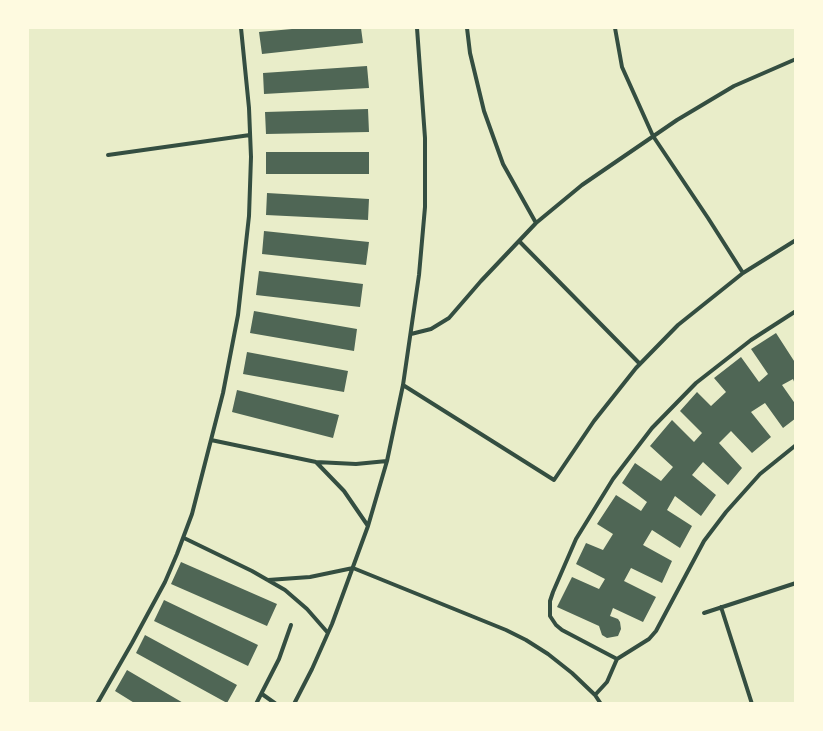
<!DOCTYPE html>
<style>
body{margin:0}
#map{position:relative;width:823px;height:731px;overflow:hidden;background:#e9edc9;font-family:Barlow,sans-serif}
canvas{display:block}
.frame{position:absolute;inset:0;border:29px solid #fefae0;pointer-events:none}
</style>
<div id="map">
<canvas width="823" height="731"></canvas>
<div class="frame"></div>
</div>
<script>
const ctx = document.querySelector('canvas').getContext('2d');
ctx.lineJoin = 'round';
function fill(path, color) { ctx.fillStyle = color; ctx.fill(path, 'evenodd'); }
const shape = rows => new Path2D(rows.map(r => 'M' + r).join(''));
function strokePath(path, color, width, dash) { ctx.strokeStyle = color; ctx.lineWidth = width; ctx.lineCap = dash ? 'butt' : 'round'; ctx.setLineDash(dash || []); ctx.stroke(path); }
fill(shape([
 [303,28,361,28,363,43,262,54,259,32],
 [367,66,369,88,264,94,263,73],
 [368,109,369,132,266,134,265,112],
 [266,152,369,152,369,174,266,174],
 [267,193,369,199,368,220,266,215],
 [264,231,369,242,366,265,262,254],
 [259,271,363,284,360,307,256,295],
 [254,311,357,329,354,351,250,333],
 [776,333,796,364,796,387,793,379,782,385,796,405,796,418,783,428,765,403,751,412,771,437,752,453,731,431,719,443,742,468,728,485,703,462,692,475,716,495,701,516,675,496,667,510,692,526,680,548,652,530,643,545,672,561,662,583,631,568,624,581,656,597,643,622,613,608,610,616,618,619,620,622,621,629,618,636,607,638,602,635,599,626,557,607,572,577,599,589,605,579,576,564,586,543,603,550,613,534,597,524,616,495,641,511,647,502,622,483,635,463,661,481,673,467,650,446,672,420,694,442,702,433,680,411,697,392,711,406,726,392,714,378,741,357,759,382,768,374,751,349],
 [247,352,348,371,344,392,243,374],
 [237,390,339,415,333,438,232,412],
 [181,562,277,604,267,626,171,584],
 [164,600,258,645,248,666,154,621],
 [145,635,237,685,227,703,136,653],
 [127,670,185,704,136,704,115,691]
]), '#4f6655');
strokePath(shape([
 [467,28,470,53,484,111,503,164,536,223],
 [615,28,622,67,653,136,708,218,743,273],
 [108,155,250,135],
 [519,241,640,364],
 [411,334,431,329,449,318,481,281,536,223,582,185,677,120,734,86,796,59],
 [403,385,554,480,594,421,636,368,678,325,743,273,796,240],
 [211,440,316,462,356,464,387,461],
 [316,462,344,491,368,526],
 [184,538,252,571,285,590,307,609,328,633],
 [268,580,310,577,353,568,506,630,526,640,548,654,572,673,595,695,601,704],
 [721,607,752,704],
 [704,613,796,583],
 [617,659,562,630,556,625,550,616,550,601,553,592,576,539,613,479,652,428,696,383,751,340,796,311],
 [262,694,276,704],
 [595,695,607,682,617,659,649,639,656,631,704,541,726,512,760,474,796,445],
 [97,704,132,643,165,582,177,554,192,514,223,393,238,315,249,216,251,157,249,108,241,28],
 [256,704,279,659,291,625],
 [294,704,312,669,332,624,368,526,387,461,403,385,419,275,425,207,425,138,417,28]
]), '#344e41', 4);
</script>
